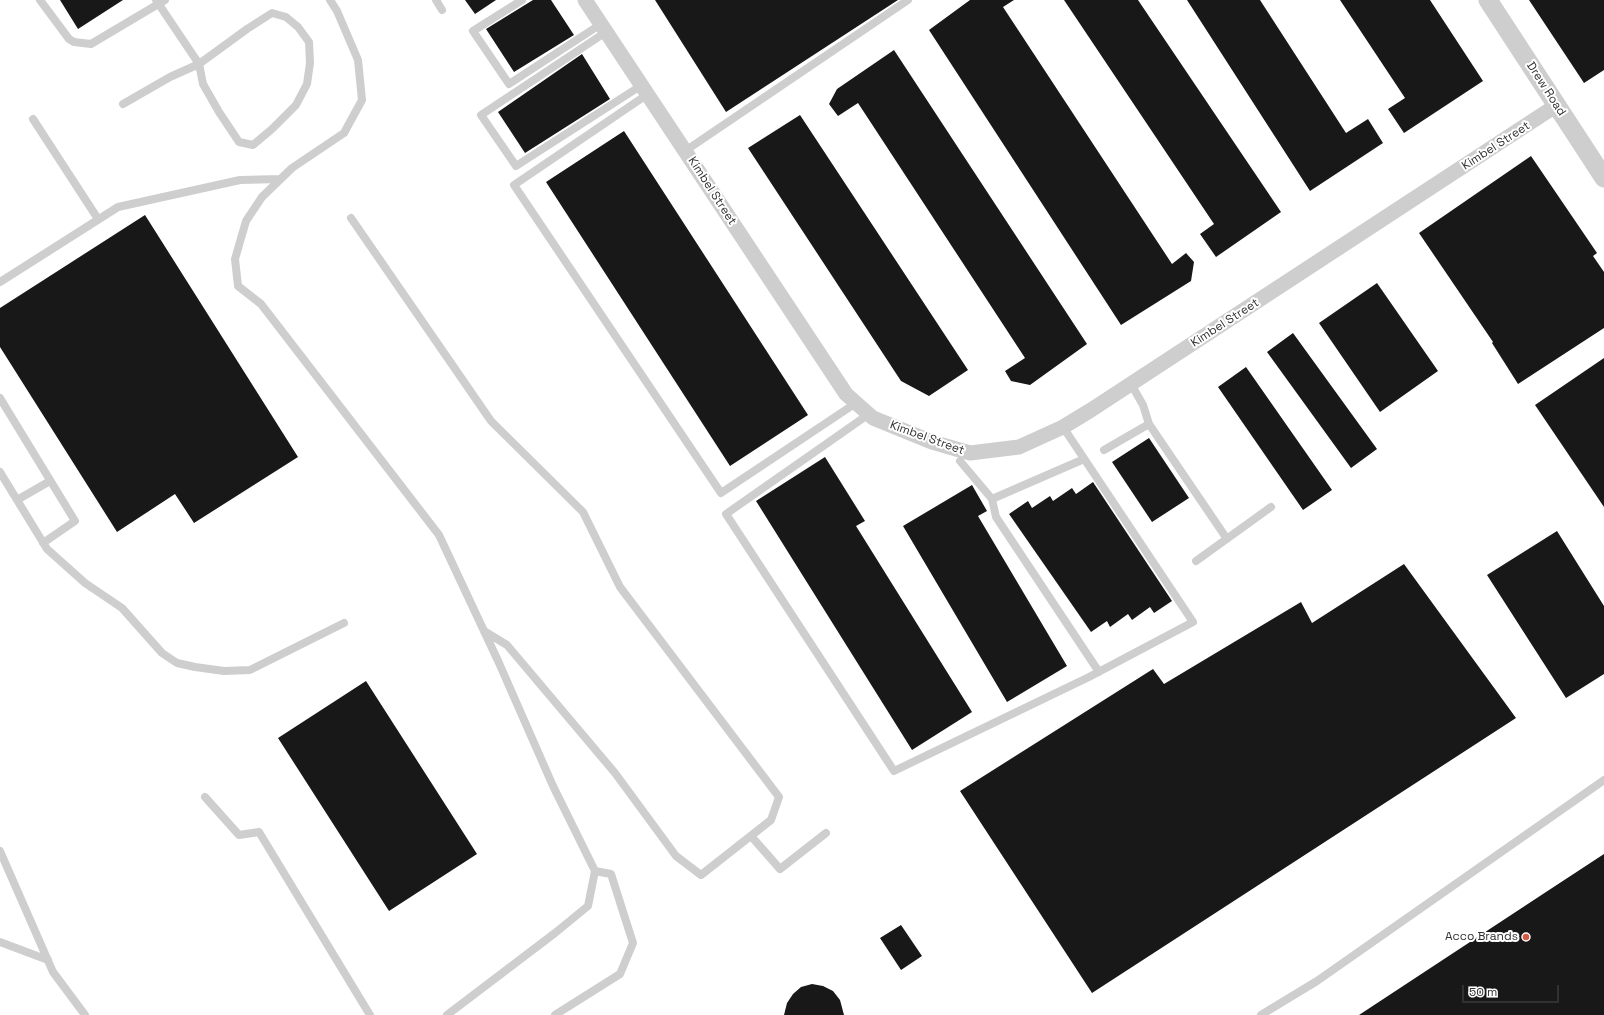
<!DOCTYPE html>
<style>
body{margin:0}
#map{position:relative;width:1604px;height:1015px;overflow:hidden;background:#fff;font-family:"Space Grotesk",sans-serif}
canvas{display:block}
.scale{position:absolute;left:1462px;top:985px;width:97px;height:18px;box-sizing:border-box;border:2px solid #313131;border-top:0;padding-left:5px;font-size:12px;line-height:14px;white-space:nowrap;color:#313131;-webkit-text-stroke:3px #fff;paint-order:stroke}
</style>
<div id="map">
<canvas width="1604" height="1015"></canvas>
<div class="scale">50 m</div>
</div>
<script>
const ctx = document.querySelector('canvas').getContext('2d');
ctx.lineJoin = 'round';
function fill(path, color) { ctx.fillStyle = color; ctx.fill(path, 'evenodd'); }
const shape = rows => new Path2D(rows.map(r => 'M' + r).join(''));
function strokePath(path, color, width, dash) { ctx.strokeStyle = color; ctx.lineWidth = width; ctx.lineCap = dash ? 'butt' : 'round'; ctx.setLineDash(dash || []); ctx.stroke(path); }
function label(font, color, halo, rows, align = 'center') {
  ctx.font = font + ' "Space Grotesk",sans-serif'; ctx.lineWidth = 4; ctx.setLineDash([]); ctx.textBaseline = 'middle'; ctx.strokeStyle = halo; ctx.fillStyle = color; for (const [text, x, y, turn = 0] of rows) {
    ctx.save(); ctx.translate(x, y); ctx.rotate((+turn || 0) * Math.PI / 180); ctx.textAlign = isNaN(turn) ? turn : align; if (halo) ctx.strokeText(text, 0, 0); ctx.fillText(text, 0, 0); ctx.restore();
  }
}
fill(shape([
 [60,0,123,0,78,29],
 [465,0,496,0,475,14],
 [533,0,551,0,574,35,514,72,486,29],
 [655,0,898,0,726,112],
 [970,0,1014,0,1003,7,1172,264,1186,253,1194,262,1191,281,1121,325,929,30],
 [1064,0,1138,0,1281,212,1216,257,1200,234,1214,224],
 [1187,0,1260,0,1346,133,1368,119,1383,143,1310,191],
 [1340,0,1430,0,1483,81,1404,133,1388,109,1405,98],
 [1529,0,1604,0,1604,70,1584,83],
 [894,50,1087,344,1030,385,1011,381,1005,371,1025,358,858,103,838,116,829,104,837,89],
 [582,54,610,99,525,153,498,112],
 [800,115,968,370,929,396,901,381,748,148],
 [624,131,808,415,730,466,546,182],
 [1531,156,1597,253,1593,256,1604,272,1604,328,1518,384,1492,343,1493,342,1419,233],
 [145,215,298,457,194,523,175,494,117,532,0,347,0,308],
 [1377,283,1438,371,1380,412,1319,323],
 [1293,333,1377,449,1351,468,1267,352],
 [1604,358,1604,507,1535,405],
 [1246,367,1332,490,1303,510,1218,387],
 [1149,438,1189,498,1152,522,1112,462],
 [825,457,865,521,856,526,972,712,912,750,756,501],
 [1093,482,1172,601,1154,613,1150,607,1132,620,1128,614,1110,627,1107,621,1091,632,1009,514,1028,501,1032,508,1050,496,1053,501,1072,488,1076,494],
 [972,485,987,511,978,516,1067,666,1007,702,903,526],
 [1557,531,1604,606,1604,674,1566,698,1487,575],
 [1404,564,1516,718,1092,993,960,791,1153,669,1164,684,1301,602,1312,623],
 [366,681,477,854,389,911,278,738],
 [1604,854,1604,1015,1359,1015,1546,892],
 [901,925,922,956,901,970,880,938],
 [812,984,823,986,833,991,840,1000,844,1015,784,1015,787,1003,793,994,801,987]
]), '#181818');
strokePath(shape([
 [40,0,69,39,74,42,91,44,165,0],
 [330,0,337,11,358,60,362,100,344,133,292,168,262,197,246,221,235,259,238,286,261,304,439,535,499,663,553,786,595,871,588,906,555,933,447,1015],
 [436,0,442,10],
 [522,0,473,31,509,84,601,24],
 [606,32,481,115,516,166,642,85],
 [648,94,514,185,721,493,856,403],
 [123,104,170,77,199,64,247,29,272,13,286,17,298,27,309,42,310,63,307,84,296,105,272,129,253,145,239,142,219,112,203,84,199,64,156,0],
 [33,119,98,219],
 [685,151,908,0],
 [351,218,491,421,583,512,620,587,779,797,771,820,701,875,676,856,615,773,507,645,484,631],
 [0,282,118,207,240,180,280,179],
 [1131,384,1143,405,1149,424,1227,539],
 [0,398,75,521,43,543],
 [869,414,726,514,894,771,1089,677,1193,622,1063,427],
 [1104,450,1149,424],
 [1084,459,992,499,996,517,1099,672],
 [960,461,992,499],
 [0,472,47,549,85,583,122,608,162,653,177,663,195,667,224,671,250,670,344,623],
 [17,500,50,481],
 [1196,561,1271,507],
 [205,797,239,835,259,832,370,1015],
 [751,836,780,869,826,833],
 [0,851,53,972,85,1015],
 [0,942,48,960],
 [555,1015,620,974,633,943,611,874,595,871],
 [1261,1015,1317,981,1604,780]
]), '#cecece', 8);
strokePath(shape([
 [585,0,846,394,873,418,932,442,970,453,1019,447,1063,427,1091,410,1557,105]
]), '#cecece', 15);
strokePath(shape([
 [1488,0,1604,178]
]), '#cecece', 19);
for (const [x, y, r, color] of [
 [1526,937,4,"#d55a46"]
]) { const dot = new Path2D(); dot.arc(x, y, r, 0, 2 * Math.PI); ctx.fillStyle = color; ctx.fill(dot); strokePath(dot, '#fff', 1.5); }
label('12px', '#313131', '#fff', [
 ["Drew Road",1546,89,57],
 ["Kimbel Street",1496,146,-33],
 ["Kimbel Street",712,191,57],
 ["Kimbel Street",1225,323,-33],
 ["Kimbel Street",927,438,20]
]);
label('12px', '#313131', '#fff', [
 ["Acco Brands",1518,937]
], 'right');
</script>
